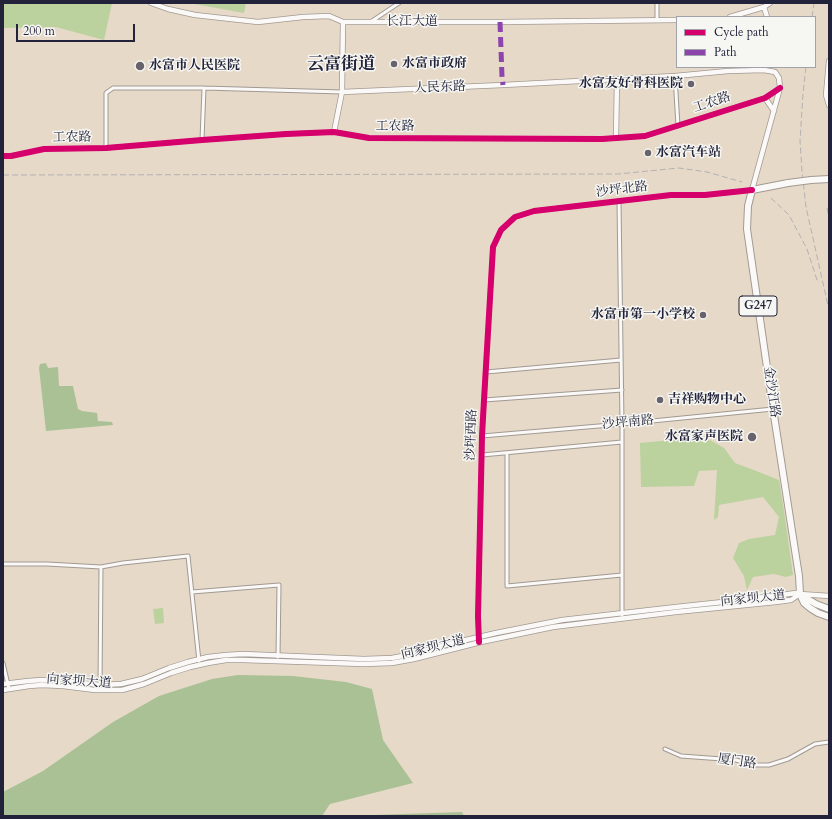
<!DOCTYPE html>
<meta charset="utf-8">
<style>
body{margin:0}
#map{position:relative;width:832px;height:819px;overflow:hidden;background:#e6d9c8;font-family:Cardo,serif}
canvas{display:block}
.frame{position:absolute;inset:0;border:4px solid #22223b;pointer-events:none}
.legend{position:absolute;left:676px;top:16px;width:140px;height:52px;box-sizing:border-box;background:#f6f6f2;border:1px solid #a1a1a9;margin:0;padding:5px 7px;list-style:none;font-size:12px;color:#22223b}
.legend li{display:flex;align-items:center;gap:8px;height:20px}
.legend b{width:20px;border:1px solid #a1a1a9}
.scale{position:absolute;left:16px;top:24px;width:119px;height:18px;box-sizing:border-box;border:2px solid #22223b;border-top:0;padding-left:5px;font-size:12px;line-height:14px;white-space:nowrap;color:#22223b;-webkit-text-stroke:3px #f6f6f2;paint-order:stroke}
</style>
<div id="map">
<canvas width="832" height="819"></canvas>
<div class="frame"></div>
<ul class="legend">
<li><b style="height:5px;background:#d6006c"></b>Cycle path</li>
<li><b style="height:5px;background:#8e44ad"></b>Path</li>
</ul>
<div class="scale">200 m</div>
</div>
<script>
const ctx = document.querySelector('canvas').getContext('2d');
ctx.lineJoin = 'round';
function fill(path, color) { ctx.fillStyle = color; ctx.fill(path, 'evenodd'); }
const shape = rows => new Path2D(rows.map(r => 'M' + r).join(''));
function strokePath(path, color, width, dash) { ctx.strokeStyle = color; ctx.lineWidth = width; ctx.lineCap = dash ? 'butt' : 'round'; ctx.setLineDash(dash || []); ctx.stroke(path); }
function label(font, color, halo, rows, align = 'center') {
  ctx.font = font + ' Cardo,"Noto Serif SC",serif'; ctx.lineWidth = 3; ctx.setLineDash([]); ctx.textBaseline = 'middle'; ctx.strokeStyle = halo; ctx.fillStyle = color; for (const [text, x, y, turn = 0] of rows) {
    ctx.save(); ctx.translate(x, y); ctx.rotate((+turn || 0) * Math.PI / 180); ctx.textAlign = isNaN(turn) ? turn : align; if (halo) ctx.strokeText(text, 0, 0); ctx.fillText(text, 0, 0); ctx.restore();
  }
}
fill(shape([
 [3,3,112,3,104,40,56,27,3,28],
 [189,3,246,3,244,13],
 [690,438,710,440,724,448,735,463,751,469,779,480,784,511,793,575,786,577,774,574,753,577,747,590,744,576,733,558,739,543,749,539,775,535,779,517,763,497,719,505,718,517,714,520,717,470,699,471,694,486,641,487,640,443],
 [163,608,164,623,155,624,153,609]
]), '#bbd19e');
fill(shape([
 [46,363,48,368,58,367,59,386,73,386,78,409,82,411,97,413,98,421,112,422,113,425,46,431,39,368,40,364],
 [238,675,293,676,346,682,372,689,383,740,413,783,330,804,322,816,3,816,3,792,43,771,113,722,159,696,212,679],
 [462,812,464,816,343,816,344,816]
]), '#aac195');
const street = shape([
 [657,3,657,20],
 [372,21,399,3],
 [675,76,678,126],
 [202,140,204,88],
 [106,148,106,93,113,88,204,88,342,92],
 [3,156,11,156,44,149,106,148,202,140,286,134,334,132,369,138,602,139,645,136,765,98,780,88],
 [619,201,622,424,622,615],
 [486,372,621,360],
 [484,400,622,390],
 [482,436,622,424,773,409],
 [507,454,507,586,622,575],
 [482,455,622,442],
 [3,564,47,564,101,567,123,563,188,556,199,661],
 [192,592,279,585,278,657],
 [479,642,478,616,482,436,484,400,493,247,501,230,515,217,534,211,671,195,705,195,752,190],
 [3,663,9,689],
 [100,687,101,567],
 [665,749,681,756,736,760,752,765,769,765,788,759,815,744,829,742]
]);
const secondary = shape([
 [151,3,168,9,195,15,258,22,303,17,329,16,343,22,500,22,677,20],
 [764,7,767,17],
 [730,17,764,7,770,3],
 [829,61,826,95,829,105],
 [342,92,503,85,675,76,728,71,764,70,775,72],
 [765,98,774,111],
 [334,132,342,92,343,22],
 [616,138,617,79],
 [752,190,780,88,779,78,775,72],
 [3,684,28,681,42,680,63,681,100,685,121,684,142,679,169,668,188,662,208,657,226,655,243,654,364,659,392,658,413,654,449,644,496,633,562,620,676,607,760,598,796,593,800,594,829,596],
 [3,690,29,686,42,685,63,686,95,690,122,690,144,684,171,673,190,667,208,663,226,660,243,660,364,664,392,663,414,659,481,642,553,627,676,612,776,602,791,600,800,594]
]);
const highway = shape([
 [811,180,829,179],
 [788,183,752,190,748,206,747,229,773,409,799,576,800,594,804,603,810,608,818,613,829,617],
 [801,595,816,604,829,609]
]);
strokePath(street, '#a19993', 5);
strokePath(secondary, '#a19993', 6);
strokePath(highway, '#a19993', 8);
strokePath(street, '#fbf9f7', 3);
strokePath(secondary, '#fbf9f7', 4.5);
strokePath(highway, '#fbf9f7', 6);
strokePath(shape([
 [812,17,814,3],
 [806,67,803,94,800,141,802,171,806,207,829,310],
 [3,175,618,174,679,168,707,172,742,182],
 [771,198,789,215,807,249,818,283],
 [827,208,829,217]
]), '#b3b1b2', 1, [6, 3]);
const highwayBridge = shape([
 [788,183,811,180]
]);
strokePath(highwayBridge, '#a19993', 8, []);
strokePath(highwayBridge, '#fbf9f7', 6);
strokePath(shape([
 [500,22,502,77,503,85]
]), '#8e44ad', 5, [10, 5]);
strokePath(shape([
 [3,156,11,156,44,149,106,148,202,140,286,134,334,132,369,138,602,139,645,136,765,98,780,88],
 [479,642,478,616,482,436,484,400,493,247,501,230,515,217,534,211,671,195,705,195,752,190]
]), '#d6006c', 6);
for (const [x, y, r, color] of [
 [394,64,4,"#67626c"],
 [140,66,5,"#67626c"],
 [691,84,4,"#67626c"],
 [648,153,4,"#67626c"],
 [703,315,4,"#67626c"],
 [660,400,4,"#67626c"],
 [752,437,5,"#67626c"]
]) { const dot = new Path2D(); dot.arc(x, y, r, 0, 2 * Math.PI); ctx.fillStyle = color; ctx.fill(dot); strokePath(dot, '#f6f6f2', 1.5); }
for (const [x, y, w] of [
 [758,306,38]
]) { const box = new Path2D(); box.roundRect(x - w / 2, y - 10, w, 20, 3); ctx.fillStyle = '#f6f6f2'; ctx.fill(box); strokePath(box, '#22223b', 1); }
label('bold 12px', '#22223b', null, [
 ["G247",758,306]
]);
label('13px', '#22223b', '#f6f6f2', [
 ["长江大道",412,22],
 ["人民东路",440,88,-2],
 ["工农路",712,103,-18],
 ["工农路",395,127],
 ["工农路",72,138,-1],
 ["沙坪北路",622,190,-7],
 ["金沙江路",771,392,82],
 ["沙坪南路",628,423,-5],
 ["沙坪西路",472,435,-88],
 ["向家坝大道",753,599,-6],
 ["向家坝大道",433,648,-14],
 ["向家坝大道",79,682,4],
 ["厦门路",737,762,8]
]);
label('bold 13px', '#22223b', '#f6f6f2', [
 ["水富市政府",402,64],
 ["水富市人民医院",149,66],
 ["水富友好骨科医院",683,84,"right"],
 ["水富汽车站",656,153],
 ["水富市第一小学校",695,315,"right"],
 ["吉祥购物中心",668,400],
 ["水富家声医院",743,437,"right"]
], 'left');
label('bold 17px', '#22223b', '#f6f6f2', [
 ["云富街道",341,65]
]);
</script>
